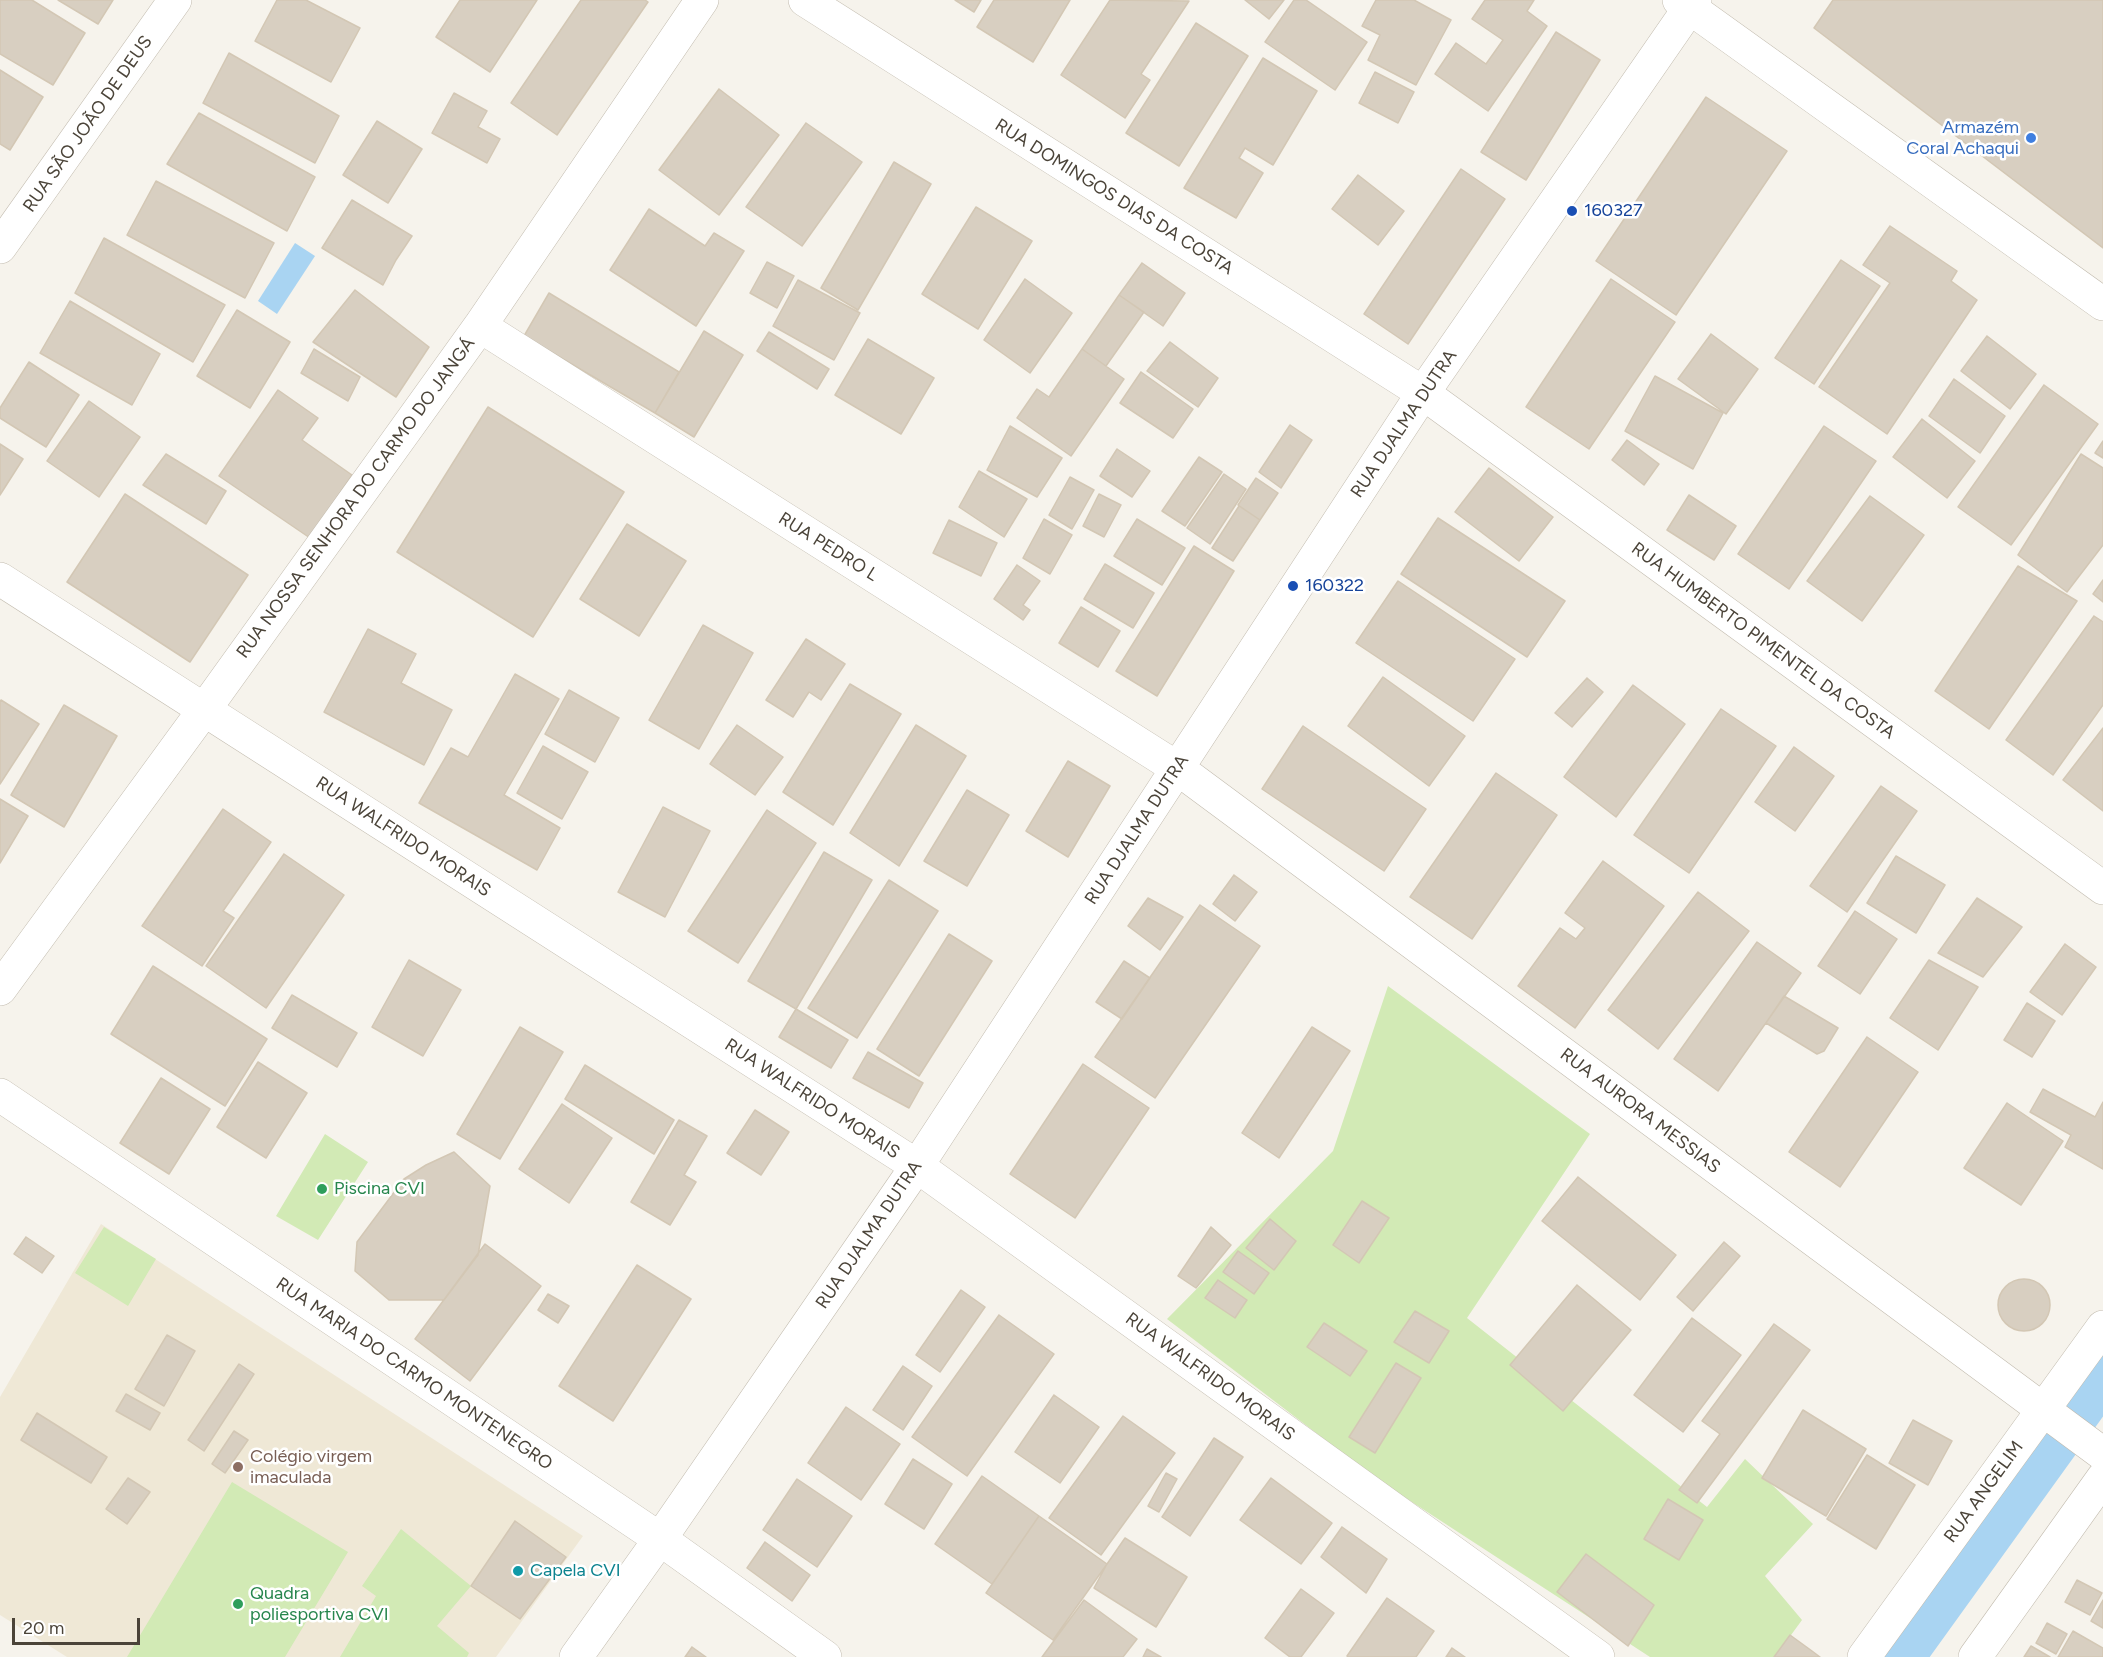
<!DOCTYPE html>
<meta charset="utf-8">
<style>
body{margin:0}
#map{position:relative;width:2103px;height:1657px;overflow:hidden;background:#f6f3ec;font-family:Figtree,sans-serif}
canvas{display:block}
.scale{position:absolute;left:12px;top:1618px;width:128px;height:27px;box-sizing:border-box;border:3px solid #4b4439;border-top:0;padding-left:8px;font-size:18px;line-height:21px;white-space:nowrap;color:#4b4439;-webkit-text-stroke:4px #fff;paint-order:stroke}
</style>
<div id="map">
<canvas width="2103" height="1657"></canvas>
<div class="scale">20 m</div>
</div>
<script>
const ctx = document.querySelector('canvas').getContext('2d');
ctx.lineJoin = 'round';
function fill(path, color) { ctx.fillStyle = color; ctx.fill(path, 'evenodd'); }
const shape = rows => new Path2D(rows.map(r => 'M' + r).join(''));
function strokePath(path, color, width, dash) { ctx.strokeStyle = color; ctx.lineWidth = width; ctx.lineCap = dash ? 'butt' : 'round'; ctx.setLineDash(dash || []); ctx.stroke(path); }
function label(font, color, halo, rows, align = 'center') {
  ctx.font = font + ' Figtree,sans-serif'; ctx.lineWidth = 5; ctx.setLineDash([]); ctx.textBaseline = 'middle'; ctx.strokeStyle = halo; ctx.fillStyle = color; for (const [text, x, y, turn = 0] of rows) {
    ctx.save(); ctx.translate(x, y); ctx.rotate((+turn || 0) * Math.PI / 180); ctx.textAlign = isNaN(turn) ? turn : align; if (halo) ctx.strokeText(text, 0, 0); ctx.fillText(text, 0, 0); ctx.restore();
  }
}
fill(shape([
 [101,1224,583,1536,496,1657,67,1657,0,1615,0,1397]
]), '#efe8d6');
fill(shape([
 [1388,986,1590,1134,1467,1318,1707,1507,1745,1459,1813,1524,1765,1576,1802,1620,1775,1657,1650,1657,1375,1478,1167,1319,1333,1151],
 [325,1134,368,1162,318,1240,276,1216],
 [104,1227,156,1259,128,1306,75,1273],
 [232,1482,348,1552,285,1657,127,1657],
 [401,1529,471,1586,437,1626,469,1653,467,1657,340,1657,376,1596,362,1586]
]), '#d2eab5');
fill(shape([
 [295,243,315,256,277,314,258,301]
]), '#a9d4f2');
strokePath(shape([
 [1902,1657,2103,1378]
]), '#a9d4f2', 45);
const building = shape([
 [0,0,32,0,85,33,53,85,0,54,0,0],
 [58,0,113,0,98,24,58,0],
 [277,0,306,0,360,28,331,82,255,41,277,0],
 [460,0,537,0,490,72,436,37,460,0],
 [581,0,645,0,648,2,557,135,511,103,581,0],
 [955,0,981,0,974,12,955,0],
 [994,0,1070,0,1033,62,977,27,994,0],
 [1110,0,1189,1,1141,74,1150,80,1125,118,1061,75,1110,0],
 [1245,0,1284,0,1269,19,1245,0],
 [1294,0,1306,0,1367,42,1335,90,1265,42,1294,0],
 [1376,0,1414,0,1451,20,1416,85,1368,60,1380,35,1362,26,1376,0],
 [1485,0,1534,0,1527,11,1547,26,1488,111,1435,74,1456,43,1486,64,1503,40,1472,19,1485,0],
 [1833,0,2103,0,2103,248,1814,28,1833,0],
 [1196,23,1248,56,1179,166,1126,133,1196,23],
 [1556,32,1600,60,1526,180,1481,152,1556,32],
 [229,53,339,116,315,163,203,103,229,53],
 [1263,58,1317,91,1273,165,1245,148,1239,158,1263,173,1236,218,1184,188,1263,58],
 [0,70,43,97,10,150,0,144,0,70],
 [1375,72,1414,92,1398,123,1359,103,1375,72],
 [719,89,779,135,719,215,659,170,719,89],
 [454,93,487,111,478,127,500,139,487,163,432,133,454,93],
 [1706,97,1787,151,1676,315,1596,261,1706,97],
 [199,113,315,177,287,231,167,164,199,113],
 [377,121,422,149,388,203,343,175,377,121],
 [806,123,862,162,802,246,746,207,806,123],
 [894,162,931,184,858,310,821,288,894,162],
 [1461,169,1505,199,1408,344,1364,314,1461,169],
 [1358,175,1404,211,1378,245,1332,209,1358,175],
 [156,181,274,243,245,298,127,235,156,181],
 [352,200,412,236,396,260,383,285,322,248,352,200],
 [976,207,1032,241,978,329,922,294,976,207],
 [649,209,705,246,714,233,744,251,696,326,610,270,649,209],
 [1890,226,1957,271,1951,281,1977,300,1887,434,1819,387,1890,283,1863,265,1890,226],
 [104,238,225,305,193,362,75,293,104,238],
 [1841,260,1880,286,1814,384,1775,358,1841,260],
 [767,262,794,276,777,308,750,293,767,262],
 [1142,263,1185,293,1163,326,1119,295,1142,263],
 [1025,279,1072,313,1030,373,984,340,1025,279],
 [1611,279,1675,322,1589,449,1526,407,1611,279],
 [798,280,860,313,834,360,773,326,798,280],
 [355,290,429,347,396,397,313,342,355,290],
 [549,293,679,372,655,413,524,336,549,293],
 [1119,295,1144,312,1106,366,1082,349,1119,295],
 [70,301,160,354,132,405,40,353,70,301],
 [237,310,290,342,250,408,197,376,237,310],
 [704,331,743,355,694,437,655,413,704,331],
 [769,332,829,369,817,389,757,351,769,332],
 [1711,334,1758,369,1726,414,1678,379,1711,334],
 [1987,336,2036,374,2010,409,1961,371,1987,336],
 [868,339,934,378,901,434,835,395,868,339],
 [1170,342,1218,378,1198,407,1147,371,1170,342],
 [314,349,360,377,348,401,301,373,314,349],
 [1082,349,1124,379,1071,456,1017,418,1037,389,1049,397,1082,349],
 [29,362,79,395,46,447,0,418,0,408,29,362],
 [1141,372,1193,409,1173,438,1120,403,1141,372],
 [1655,376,1723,413,1693,469,1625,431,1655,376],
 [1954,379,2005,416,1980,453,1929,416,1954,379],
 [2044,385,2098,424,2011,545,1958,507,2044,385],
 [278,390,318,418,302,440,352,475,310,538,219,476,278,390],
 [89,401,140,437,99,497,47,461,89,401],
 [488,407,624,492,533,637,397,552,488,407],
 [1922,419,1975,461,1947,498,1893,457,1922,419],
 [1290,425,1312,440,1281,488,1259,472,1290,425],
 [1010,426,1062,458,1037,497,987,470,1010,426],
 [1824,426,1876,461,1789,589,1738,554,1824,426],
 [1627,440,1659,464,1644,485,1612,460,1627,440],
 [2103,441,2103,458,2095,453,2103,441],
 [0,444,23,459,0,495,0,444],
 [1117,449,1150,471,1132,497,1100,476,1117,449],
 [166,454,226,491,206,524,143,485,166,454],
 [2081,454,2103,468,2103,545,2067,592,2018,555,2081,454],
 [1199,457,1222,472,1185,526,1162,511,1199,457],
 [1489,468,1553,517,1519,561,1455,512,1489,468],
 [979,471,1027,499,1004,537,959,507,979,471],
 [1224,474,1246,489,1210,544,1187,528,1224,474],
 [1070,477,1094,490,1072,529,1049,515,1070,477],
 [1256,478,1278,493,1260,520,1238,505,1256,478],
 [125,494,248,575,190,662,67,582,125,494],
 [1099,494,1121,505,1104,537,1083,526,1099,494],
 [1689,495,1736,526,1714,560,1667,530,1689,495],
 [1870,496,1924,535,1862,621,1807,581,1870,496],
 [1239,506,1260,520,1233,561,1212,548,1239,506],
 [1438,518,1565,601,1527,657,1401,574,1438,518],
 [1044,519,1072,535,1050,574,1023,558,1044,519],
 [1137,519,1185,548,1162,585,1114,556,1137,519],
 [949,520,997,543,981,576,933,553,949,520],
 [627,524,686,561,639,636,580,599,627,524],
 [1194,546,1234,571,1157,696,1116,671,1194,546],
 [1105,564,1154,593,1133,628,1084,599,1105,564],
 [1017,565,1040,581,1023,605,1030,610,1023,620,994,599,1017,565],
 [2018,566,2077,601,1989,729,1935,691,2018,566],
 [2103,580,2103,602,2093,594,2103,580],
 [1398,581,1515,659,1473,721,1356,643,1398,581],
 [1081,607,1120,631,1098,667,1059,643,1081,607],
 [2094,616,2103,622,2103,705,2053,775,2006,740,2094,616],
 [703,625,753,653,699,749,649,720,703,625],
 [368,629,416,654,401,683,452,710,424,765,324,712,368,629],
 [806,639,845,664,821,700,809,692,793,717,766,700,806,639],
 [515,674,559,699,504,795,560,828,537,870,419,803,451,748,468,757,515,674],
 [1383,677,1465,736,1429,786,1348,726,1383,677],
 [1587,678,1603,692,1572,727,1555,713,1587,678],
 [850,684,901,714,833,825,783,792,850,684],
 [1633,685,1685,724,1616,817,1564,777,1633,685],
 [569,690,619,718,595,762,545,734,569,690],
 [1,700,39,724,0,784,0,702,1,700],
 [64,705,117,736,64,827,11,795,64,705],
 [1721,709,1776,746,1689,873,1634,835,1721,709],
 [737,725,783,757,755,795,710,764,737,725],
 [916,725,966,756,899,866,850,833,916,725],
 [1303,726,1426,809,1384,871,1262,789,1303,726],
 [2103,728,2103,811,2063,780,2103,728],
 [543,746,588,772,562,819,517,793,543,746],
 [1794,747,1834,776,1795,831,1755,802,1794,747],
 [1068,761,1110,786,1068,857,1026,831,1068,761],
 [1496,773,1557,815,1472,939,1410,897,1496,773],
 [1881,786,1917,811,1847,912,1810,886,1881,786],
 [967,790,1009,815,967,886,924,861,967,790],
 [0,799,28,816,0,863,0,799],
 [663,807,710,831,665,917,618,892,663,807],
 [223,809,271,842,223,911,234,918,202,966,142,926,223,809],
 [767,810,816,843,738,963,688,931,767,810],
 [824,852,872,880,796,1009,748,981,824,852],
 [284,854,344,895,266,1008,206,966,284,854],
 [1896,856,1945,885,1916,933,1867,903,1896,856],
 [1603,861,1664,906,1575,1028,1518,986,1560,928,1576,939,1585,928,1565,913,1603,861],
 [1234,875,1257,892,1235,921,1213,904,1234,875],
 [889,880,938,911,857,1038,808,1008,889,880],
 [1698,892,1749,931,1658,1049,1608,1010,1698,892],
 [1148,898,1183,917,1160,950,1128,926,1148,898],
 [1977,898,2022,927,1983,977,1938,953,1977,898],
 [1200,905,1260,946,1155,1098,1095,1057,1200,905],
 [1855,911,1897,939,1860,994,1818,966,1855,911],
 [949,934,992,961,919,1076,877,1049,949,934],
 [1757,942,1801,973,1718,1091,1674,1059,1757,942],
 [2065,944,2096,967,2062,1015,2030,992,2065,944],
 [409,960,461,990,423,1056,372,1027,409,960],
 [1929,960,1978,987,1938,1050,1890,1018,1929,960],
 [1124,961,1150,978,1122,1019,1096,1002,1124,961],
 [153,966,267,1039,225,1106,111,1034,153,966],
 [292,995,357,1033,337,1067,272,1028,292,995],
 [1784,996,1838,1028,1824,1051,1817,1054,1766,1023,1784,996],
 [2027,1003,2055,1021,2032,1057,2004,1040,2027,1003],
 [796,1009,848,1040,831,1068,779,1037,796,1009],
 [520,1027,563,1052,500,1159,457,1134,520,1027],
 [1312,1027,1350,1051,1279,1158,1242,1133,1312,1027],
 [1867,1037,1918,1072,1840,1187,1789,1152,1867,1037],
 [868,1052,923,1083,909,1108,853,1078,868,1052],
 [258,1062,307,1093,266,1158,217,1127,258,1062],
 [1083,1064,1149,1108,1075,1218,1010,1174,1083,1064],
 [585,1065,674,1120,654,1154,565,1099,585,1065],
 [161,1078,210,1109,169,1174,120,1143,161,1078],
 [2043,1089,2095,1117,2103,1102,2103,1169,2065,1147,2071,1135,2030,1112,2043,1089],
 [2007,1103,2063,1141,2021,1205,1964,1168,2007,1103],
 [562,1104,612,1138,569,1203,519,1169,562,1104],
 [755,1110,789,1132,761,1175,727,1153,755,1110],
 [679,1120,707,1136,684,1175,696,1182,670,1225,631,1202,679,1120],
 [454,1152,490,1186,478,1255,444,1300,389,1300,355,1271,357,1242,404,1179,426,1165,454,1152],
 [1578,1177,1676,1255,1640,1300,1542,1221,1578,1177],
 [1362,1201,1389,1218,1359,1263,1333,1245,1362,1201],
 [1270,1219,1296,1241,1274,1270,1246,1248,1270,1219],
 [1211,1227,1231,1245,1196,1288,1178,1276,1211,1227],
 [26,1237,54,1256,42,1273,14,1254,26,1237],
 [1724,1242,1740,1256,1693,1311,1677,1297,1724,1242],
 [485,1244,541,1286,470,1381,415,1339,485,1244],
 [1238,1251,1269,1273,1254,1294,1223,1272,1238,1251],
 [637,1265,691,1299,613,1421,559,1386,637,1265],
 '1998 1305a26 26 0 1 1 52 0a26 26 0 1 1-52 0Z',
 [1218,1280,1247,1300,1235,1318,1205,1298,1218,1280],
 [1577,1285,1631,1330,1563,1411,1510,1365,1577,1285],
 [961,1290,985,1307,940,1372,916,1355,961,1290],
 [548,1294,569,1306,558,1323,538,1310,548,1294],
 [1415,1311,1449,1331,1429,1363,1394,1342,1415,1311],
 [999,1315,1054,1354,967,1476,912,1437,999,1315],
 [1692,1318,1741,1355,1683,1432,1634,1395,1692,1318],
 [1324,1323,1367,1351,1350,1376,1307,1347,1324,1323],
 [1774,1324,1810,1350,1697,1503,1679,1490,1720,1434,1702,1421,1774,1324],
 [167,1335,195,1351,164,1406,135,1389,167,1335],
 [1396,1363,1421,1378,1375,1453,1349,1437,1396,1363],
 [239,1364,254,1374,204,1451,188,1440,239,1364],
 [903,1366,932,1386,903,1430,873,1410,903,1366],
 [126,1394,160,1413,150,1430,116,1411,126,1394],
 [1054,1395,1099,1427,1060,1483,1015,1452,1054,1395],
 [846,1407,900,1444,861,1500,808,1463,846,1407],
 [1803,1410,1866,1449,1826,1516,1762,1478,1803,1410],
 [37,1413,107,1457,91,1483,21,1440,37,1413],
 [1123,1416,1175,1453,1101,1555,1049,1518,1123,1416],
 [1913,1420,1952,1441,1928,1485,1889,1463,1913,1420],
 [234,1431,248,1440,225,1473,212,1464,234,1431],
 [1214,1438,1243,1457,1190,1536,1162,1517,1214,1438],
 [1867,1455,1915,1485,1876,1549,1827,1519,1867,1455],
 [913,1459,952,1484,924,1529,885,1504,913,1459],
 [1166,1473,1177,1479,1159,1512,1148,1506,1166,1473],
 [982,1476,1039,1516,992,1584,935,1544,982,1476],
 [128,1478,150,1492,127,1524,106,1509,128,1478],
 [1271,1478,1332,1523,1301,1564,1240,1520,1271,1478],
 [797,1479,852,1516,817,1567,763,1530,797,1479],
 [1668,1499,1703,1520,1679,1560,1644,1539,1668,1499],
 [1039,1516,1107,1564,1053,1640,986,1593,1039,1516],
 [515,1521,566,1557,520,1619,471,1586,515,1521],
 [1342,1527,1387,1559,1366,1593,1321,1557,1342,1527],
 [1125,1538,1187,1577,1156,1627,1094,1588,1107,1564,1125,1538],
 [765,1542,810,1575,792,1601,747,1568,765,1542],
 [1586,1554,1654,1605,1628,1646,1557,1592,1586,1554],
 [2077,1580,2102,1593,2090,1615,2065,1602,2077,1580],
 [1301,1589,1334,1613,1301,1657,1290,1657,1265,1638,1301,1589],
 [1387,1598,1434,1631,1416,1657,1348,1657,1347,1656,1387,1598],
 [1084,1600,1137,1639,1123,1657,1042,1657,1084,1600],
 [2103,1600,2103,1628,2091,1621,2103,1600],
 [2047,1623,2067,1634,2056,1654,2036,1643,2047,1623],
 [2073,1631,2103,1648,2103,1657,2058,1657,2073,1631],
 [1790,1635,1812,1651,1820,1657,1774,1657,1790,1635],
 [2031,1646,2050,1657,2024,1657,2031,1646],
 [692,1647,706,1657,685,1657,692,1647],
 [1452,1648,1465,1657,1446,1657,1452,1648],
 [1147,1649,1161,1657,1143,1657,1147,1649]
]);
fill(building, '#d8cfc1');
strokePath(building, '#d3c7b4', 1.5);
const minor = shape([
 [805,0,1423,393,2103,888],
 [1679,0,2103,304],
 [0,247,175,0],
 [480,326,1177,768,2103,1454],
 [0,579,917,1166,1598,1657],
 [0,989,204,710,480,326,702,0],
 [0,1095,660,1539,825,1657],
 [576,1657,660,1539,917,1166,1423,393,1695,0],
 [1864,1657,2103,1327],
 [1975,1657,2103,1478]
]);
strokePath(minor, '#c2bbae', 34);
strokePath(minor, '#fff', 33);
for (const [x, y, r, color] of [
 [2031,138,6,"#3f7fe0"],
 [1572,211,6,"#1a4fb4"],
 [1293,586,6,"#1a4fb4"],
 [322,1189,6,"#2e9e5b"],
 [238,1467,6,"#8d6e63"],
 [518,1571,6,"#0f9aa8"],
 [238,1604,6,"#2e9e5b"]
]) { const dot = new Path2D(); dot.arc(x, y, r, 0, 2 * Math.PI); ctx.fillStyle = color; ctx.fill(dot); strokePath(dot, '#fff', 2); }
label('18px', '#4b4439', '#fff', [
 ["RUA SÃO JOÃO DE DEUS",88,124,-55],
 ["RUA DOMINGOS DIAS DA COSTA",1114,197,32],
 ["RUA DJALMA DUTRA",1404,424,-56],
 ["RUA NOSSA SENHORA DO CARMO DO JANGÁ",356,498,-54],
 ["RUA PEDRO L",828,547,32],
 ["RUA HUMBERTO PIMENTEL DA COSTA",1763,641,36],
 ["RUA DJALMA DUTRA",1137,830,-57],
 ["RUA WALFRIDO MORAIS",403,837,33],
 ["RUA WALFRIDO MORAIS",812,1099,33],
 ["RUA AURORA MESSIAS",1640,1111,37],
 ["RUA DJALMA DUTRA",869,1235,-56],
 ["RUA MARIA DO CARMO MONTENEGRO",414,1374,34],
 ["RUA WALFRIDO MORAIS",1210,1377,36],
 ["RUA ANGELIM",1984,1492,-54]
]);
label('18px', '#366cbe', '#fff', [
 ["Armazém",2019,128],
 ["Coral Achaqui",2019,149]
], 'right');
label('18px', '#164399', '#fff', [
 ["160327",1584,211],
 ["160322",1305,586]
], 'left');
label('18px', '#27864d', '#fff', [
 ["Piscina CVI",334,1189],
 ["Quadra",250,1594],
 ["poliesportiva CVI",250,1615]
], 'left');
label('18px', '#785e54', '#fff', [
 ["Colégio virgem",250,1457],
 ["imaculada",250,1478]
], 'left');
label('18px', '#0d838f', '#fff', [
 ["Capela CVI",530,1571]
], 'left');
</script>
